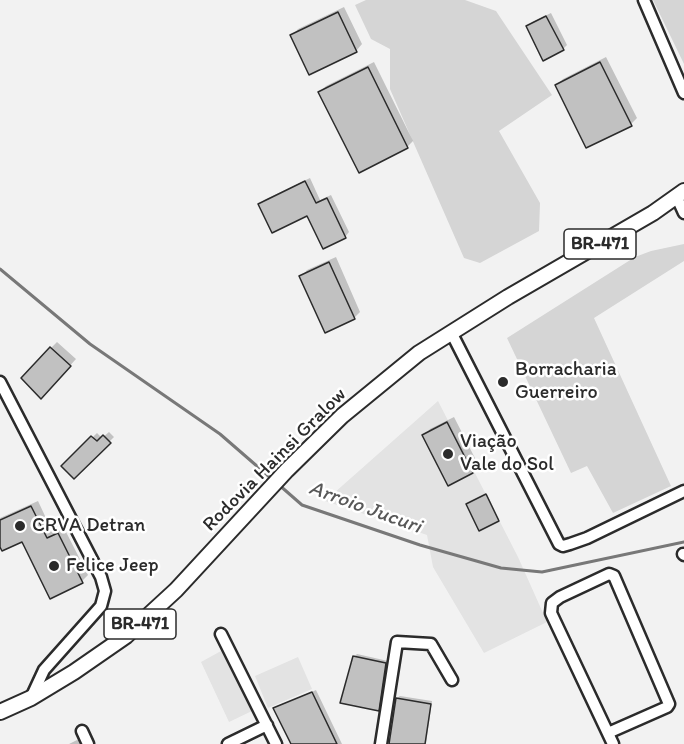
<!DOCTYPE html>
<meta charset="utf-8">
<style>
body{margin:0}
canvas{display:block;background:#f2f2f2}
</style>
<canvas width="684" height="744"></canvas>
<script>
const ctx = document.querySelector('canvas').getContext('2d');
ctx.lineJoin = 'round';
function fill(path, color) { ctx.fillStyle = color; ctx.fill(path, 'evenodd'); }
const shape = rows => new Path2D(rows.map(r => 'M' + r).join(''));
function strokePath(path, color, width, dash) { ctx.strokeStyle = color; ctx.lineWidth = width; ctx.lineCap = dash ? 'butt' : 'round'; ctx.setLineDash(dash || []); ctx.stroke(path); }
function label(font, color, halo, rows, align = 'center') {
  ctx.font = font + ' Itim,sans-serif'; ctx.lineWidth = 5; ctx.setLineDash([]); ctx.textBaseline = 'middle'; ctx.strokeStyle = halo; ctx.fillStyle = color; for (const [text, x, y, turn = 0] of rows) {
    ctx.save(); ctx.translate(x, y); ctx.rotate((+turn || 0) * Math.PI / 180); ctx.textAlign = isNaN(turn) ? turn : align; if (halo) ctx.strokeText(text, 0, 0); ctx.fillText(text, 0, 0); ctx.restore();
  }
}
fill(shape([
 [438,401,518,557,547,622,484,653,433,567,427,535,325,501],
 [221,651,252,711,229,722,201,662],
 [298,657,312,689,268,708,255,676]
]), '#e3e3e3');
fill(shape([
 [366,0,465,0,496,11,552,95,499,131,540,203,539,231,480,263,464,258,390,89,390,49,371,39,355,5],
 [653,0,684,0,684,64],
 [684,244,684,261,594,318,671,486,613,513,587,466,571,473,507,338,635,257,651,251]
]), '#d5d5d5');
fill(shape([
 [344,7,362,44,356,51,292,36,298,29],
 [551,13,567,45,563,49,528,27,532,22],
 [606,57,637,118,631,124,557,85,563,79],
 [374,62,413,141,407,147,320,92,326,86],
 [310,178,320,200,331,195,349,232,345,237,308,214,260,204,264,200],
 [336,257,360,312,354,318,301,277,307,270],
 [57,342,76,359,47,391,51,348],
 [454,417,479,466,472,472,448,484,424,436,430,429],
 [109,432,114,437,74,477,63,466,97,433,102,438],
 [487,494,499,519,480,529,469,504],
 [38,501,53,533,64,528,88,575,82,581,22,540,0,543,0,518],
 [357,654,388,661,381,707,378,709,354,657],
 [316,690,342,744,293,744,275,709],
 [400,696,432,701,426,744,389,744,397,698],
 [81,738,84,744,69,744]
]), '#0003');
strokePath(shape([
 [0,269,90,344,220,434,273,480],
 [278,484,302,505,420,545,501,568,542,572,684,542]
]), '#787878', 3);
const building = shape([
 [338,12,357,52,309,75,290,35,338,12],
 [546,16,564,50,543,61,526,26,546,16],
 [600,62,632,126,586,148,555,85,600,62],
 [368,67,408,148,359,173,318,92,368,67],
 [305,181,316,203,327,198,346,238,323,249,307,216,272,233,258,204,305,181],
 [329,262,355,319,325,333,299,276,329,262],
 [50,347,71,366,41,399,21,378,50,347],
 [447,422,473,473,448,486,422,435,447,422],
 [103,435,111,443,74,479,61,466,91,436,97,441,103,435],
 [486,494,499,521,479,531,466,504,486,494],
 [31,506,47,538,58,533,83,583,50,599,22,542,2,551,0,547,0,520,31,506],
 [353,656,386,663,379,711,340,703,353,656],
 [312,692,337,744,291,744,273,708,312,692],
 [396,698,431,704,425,744,389,744,396,698]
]);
fill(building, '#c1c1c1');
strokePath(building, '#2b2b2b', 1.5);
const minor = shape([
 [644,0,684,93],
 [679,202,684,213],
 [451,332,559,544,563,546,570,544,587,538,684,491],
 [0,382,101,577,105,591,101,606,44,670,31,698],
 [683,554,684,555],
 [221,634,276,744],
 [82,731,88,744],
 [608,733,667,707,669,704,614,576,609,574,560,597,552,603,551,613,613,744],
 [228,744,267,725],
 [381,744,397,642,431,644,452,680]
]);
const major = shape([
 [0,712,31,698,74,672,126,636,176,590,287,470,342,416,419,353,508,297,653,213,684,191]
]);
strokePath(minor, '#2b2b2b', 15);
strokePath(major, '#2b2b2b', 18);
strokePath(minor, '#fff', 10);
strokePath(major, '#fff', 14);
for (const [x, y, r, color] of [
 [503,382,6,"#2b2b2b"],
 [448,454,6,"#2b2b2b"],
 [20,526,6,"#2b2b2b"],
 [54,566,6,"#2b2b2b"]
]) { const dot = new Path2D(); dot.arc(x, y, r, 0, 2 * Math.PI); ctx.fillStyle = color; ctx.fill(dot); strokePath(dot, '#fff', 2); }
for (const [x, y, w] of [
 [600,244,72],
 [140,624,72]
]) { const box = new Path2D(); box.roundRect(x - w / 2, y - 15, w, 30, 4.5); ctx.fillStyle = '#fff'; ctx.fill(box); strokePath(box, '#2b2b2b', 1.5); }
label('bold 18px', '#2b2b2b', null, [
 ["BR-471",600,244],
 ["BR-471",140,624]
]);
label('20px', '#2b2b2b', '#fff', [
 ["Borracharia",515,370],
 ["Guerreiro",515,393],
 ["Viação",460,442],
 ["Vale do Sol",460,465],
 ["CRVA Detran",32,526],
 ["Felice Jeep",66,566]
], 'left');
label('20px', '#2b2b2b', '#fff', [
 ["Rodovia Hainsi Gralow",275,460,-45]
]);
label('italic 21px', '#585858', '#fff', [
 ["Arroio Jucuri",365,508,20]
]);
</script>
